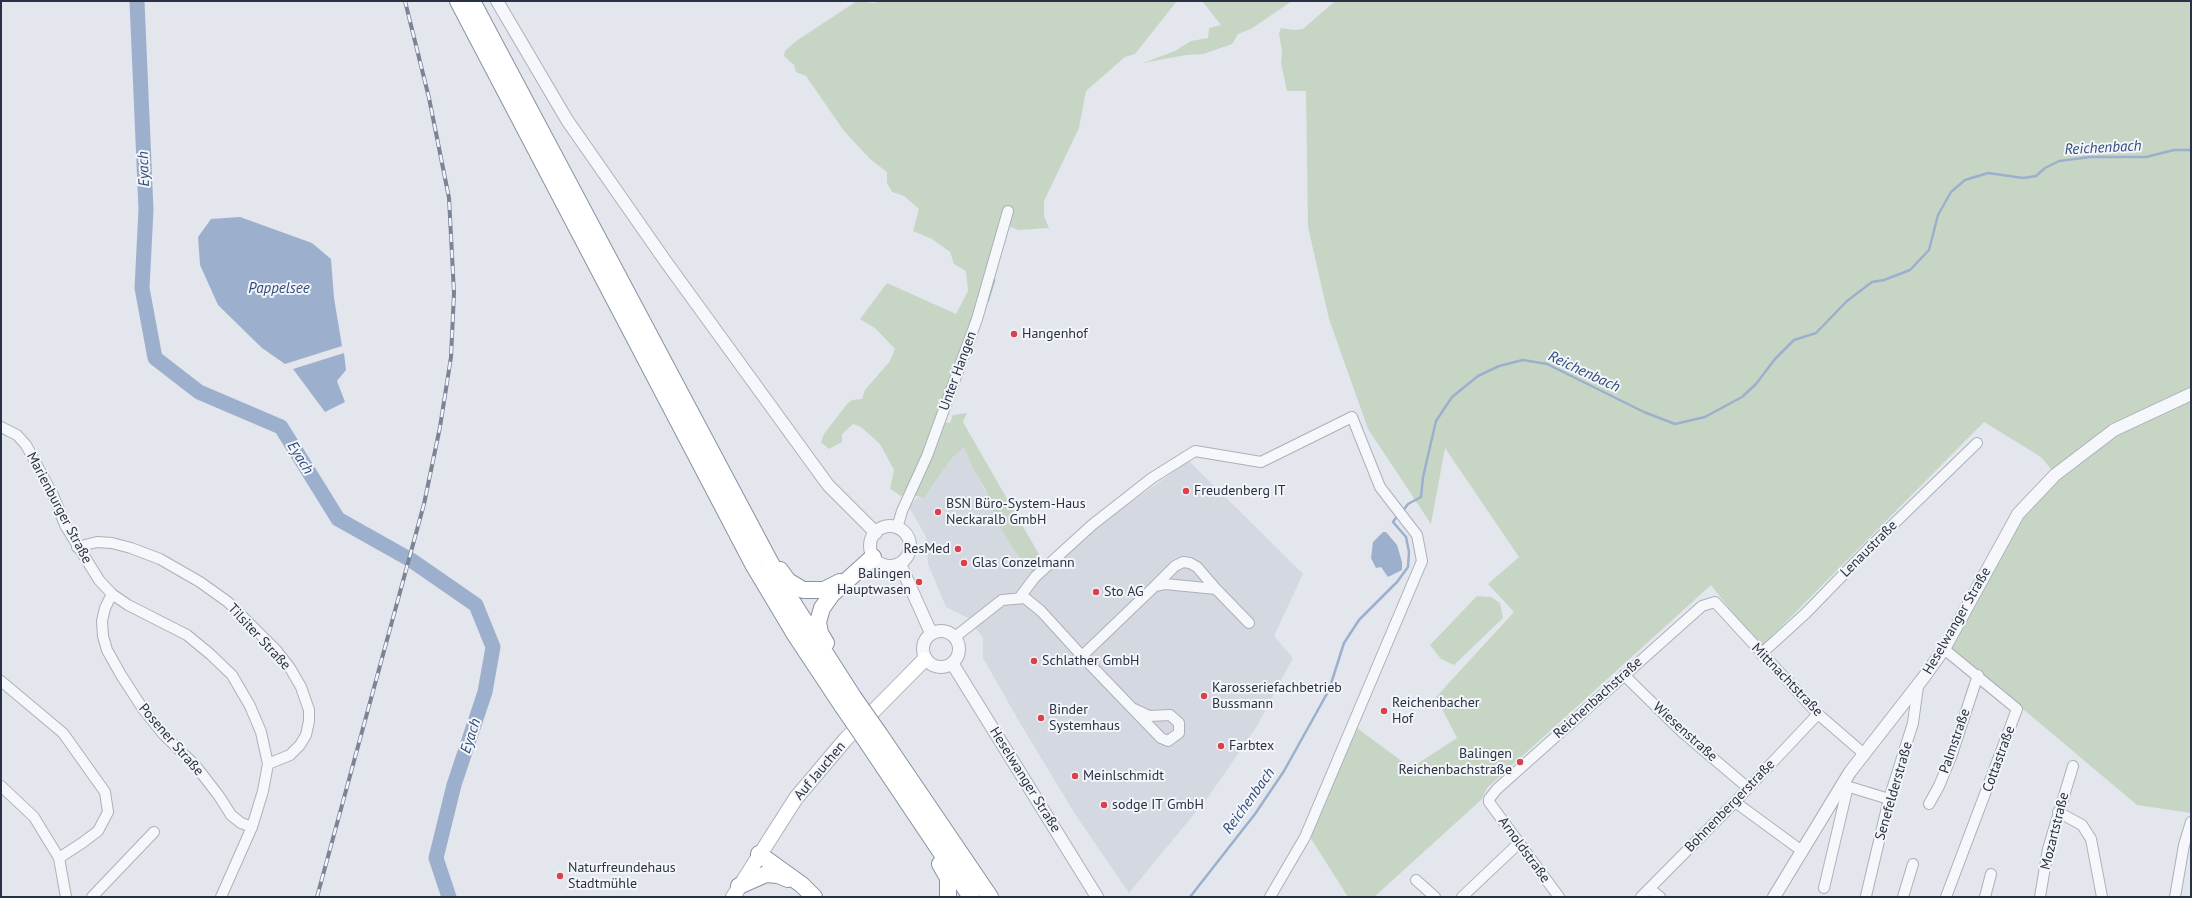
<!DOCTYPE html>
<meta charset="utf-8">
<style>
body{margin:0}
#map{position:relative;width:2192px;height:898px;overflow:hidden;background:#e3e6ec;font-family:"PT Sans",sans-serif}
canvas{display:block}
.frame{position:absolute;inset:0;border:2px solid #293145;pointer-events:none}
</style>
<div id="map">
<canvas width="2192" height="898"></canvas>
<div class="frame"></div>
</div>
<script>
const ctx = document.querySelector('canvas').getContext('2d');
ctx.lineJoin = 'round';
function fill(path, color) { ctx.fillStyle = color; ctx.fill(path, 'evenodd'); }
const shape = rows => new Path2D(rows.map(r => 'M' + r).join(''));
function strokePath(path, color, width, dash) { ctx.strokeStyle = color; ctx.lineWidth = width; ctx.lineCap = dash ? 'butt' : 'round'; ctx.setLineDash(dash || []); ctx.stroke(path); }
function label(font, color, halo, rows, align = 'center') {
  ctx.font = font + ' "PT Sans",sans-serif'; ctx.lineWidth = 4; ctx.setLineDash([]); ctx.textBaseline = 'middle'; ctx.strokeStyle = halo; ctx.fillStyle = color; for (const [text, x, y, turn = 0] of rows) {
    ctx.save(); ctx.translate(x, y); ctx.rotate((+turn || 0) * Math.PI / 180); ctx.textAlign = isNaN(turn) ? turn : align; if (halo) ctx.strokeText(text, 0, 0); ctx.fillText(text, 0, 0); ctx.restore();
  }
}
fill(shape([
 [964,447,1008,539,1030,572,1037,574,1041,579,1093,529,1189,461,1303,574,1274,636,1293,658,1257,726,1209,796,1129,893,1075,814,1020,723,983,658,983,638,968,618,946,607,928,564,926,537,909,507,917,498,925,497,953,457]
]), '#d4d8e1');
fill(shape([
 [857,1,874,3,882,1,1177,1,1135,54,1125,57,1086,91,1079,128,1044,201,1044,216,1049,228,1018,230,1008,226,939,421,950,423,953,415,967,413,963,422,1044,563,1037,574,1031,572,1014,550,998,523,985,489,972,466,964,447,953,457,924,498,906,493,901,496,890,489,894,470,880,444,861,427,853,424,842,434,842,442,829,449,821,442,824,434,847,404,852,400,862,399,865,390,890,361,895,349,875,328,860,319,887,283,956,314,968,291,966,271,954,264,950,252,932,239,913,231,919,209,904,196,892,192,887,183,887,172,870,159,844,131,806,76,796,72,794,65,784,56,785,51,796,41],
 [1202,1,1292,1,1251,29,1238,34,1232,44,1203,54,1186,55,1143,63,1175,51,1191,41,1208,38,1209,28,1221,25],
 [1335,1,2191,1,2191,813,2137,805,1941,640,2014,510,2051,469,2041,457,1984,422,1760,648,1711,585,1487,788,1481,800,1374,897,1348,897,1308,834,1353,725,1411,768,1457,738,1436,697,1514,612,1488,584,1519,557,1445,448,1431,524,1368,429,1329,319,1308,227,1306,91,1287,91,1281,63,1282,51,1279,34,1281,28,1293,30,1303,29],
 [1477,596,1491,597,1500,603,1503,618,1454,665,1441,659,1430,645]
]), '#c7d6c4');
fill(shape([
 [240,217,312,243,331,259,334,298,342,346,285,364,262,348,218,305,200,265,198,237,211,219],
 [344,353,346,370,337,381,345,402,325,412,293,369],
 [1383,532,1386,532,1397,545,1402,562,1402,570,1388,577,1381,567,1376,568,1371,558,1373,542]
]), '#9cb0ce');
strokePath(shape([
 [988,300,994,280],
 [1402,512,1408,504,1421,497,1423,477,1436,421,1452,397,1478,376,1499,366,1523,360,1547,364,1644,412,1675,424,1705,417,1742,397,1756,384,1775,359,1794,340,1816,333,1847,301,1872,282,1884,280,1910,270,1929,250,1938,215,1951,192,1965,180,1988,173,2023,178,2036,176,2045,168,2059,161,2090,157,2146,157,2174,150,2191,150],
 [1190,897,1255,814,1284,771,1329,690,1344,643,1359,620,1397,582,1408,567,1409,552,1406,537,1393,522,1398,515]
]), '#9cb0ce', 2.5);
strokePath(shape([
 [137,1,146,210,142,288,155,358,199,392,281,427,338,519,411,560,476,605,493,647,485,692,454,785,436,858,449,897]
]), '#9cb0ce', 15);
const minor = shape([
 [1,427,17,435,26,445,53,495,65,525,99,580,112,594,128,605,187,635,210,654,232,675,250,706,261,732,268,764,263,791,252,827,221,897],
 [897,528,902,511,927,456,977,319,1008,211],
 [77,547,97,542,112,543,131,548,160,559,200,582,228,602,276,650,290,668,301,687,309,710,309,721,306,735,300,745,290,755,268,764],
 [1216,589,1249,623],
 [112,594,105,608,102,621,103,636,107,650,121,675,143,709,164,735,195,765,219,796,231,815,241,823,252,827],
 [1020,597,1035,577,1092,525,1152,478,1195,451,1261,462,1352,417,1380,487,1417,535,1422,561,1305,837,1270,897],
 [955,637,1002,600,1025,598,1041,611,1082,656,1132,708,1161,738,1168,741,1179,733,1179,723,1170,715,1149,716,1132,708],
 [1944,649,2017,709,1946,897],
 [1761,654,1806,613,1873,544,1977,443],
 [1082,656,1155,586,1165,584,1216,589,1197,567,1190,563,1183,562,1175,566,1155,586],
 [1624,675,1682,732,1747,787],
 [1,681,63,733,105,792,108,812,98,831,82,843,59,858],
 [1843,785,1889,799],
 [1,786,34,817,59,858,66,897],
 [1735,802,1802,851],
 [1929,804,1939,786,1951,757,1978,675],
 [2058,812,2082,825,2091,839,2102,897],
 [1416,880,1435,897],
 [1824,888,1848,786],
 [1650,889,1660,897],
 [1866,896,1889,799,1913,723,1918,686],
 [92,897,154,832],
 [1462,897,1519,843],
 [1559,897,1489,802,1489,799,1497,789,1702,606,1715,602,1818,714,1863,753],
 [1641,897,1735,802,1818,714],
 [1903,897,1913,864],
 [1985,897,1991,874],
 [2040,897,2048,849,2073,766],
 [2175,897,2184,845,2191,822]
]);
const tertiary = shape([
 [497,1,567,120,666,262,828,485,876,533],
 '870 546a20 20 0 1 1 40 0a20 20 0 1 1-40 0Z',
 [900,564,931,633],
 '923 649a18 18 0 1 1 36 0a18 18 0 1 1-36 0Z',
 [952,663,1097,897],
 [1774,897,1850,772,1924,677,1944,649,2018,514,2055,475,2114,430,2191,394]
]);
const secondary = shape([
 [733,897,796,798,845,740,925,659]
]);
const trunk = shape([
 [458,1,754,566,794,633,843,707],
 [472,1,786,592,854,698],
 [780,570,788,581,803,590,824,590,840,582],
 [826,643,820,633,818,622,822,608,832,594,873,557],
 [880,735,990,897],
 [869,745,971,897],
 [759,854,802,885,814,897],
 [940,864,948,878,948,897],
 [739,886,766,874,778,875,788,879]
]);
strokePath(minor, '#abb0ba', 12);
strokePath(tertiary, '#abb0ba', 14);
strokePath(secondary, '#abb0ba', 16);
strokePath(trunk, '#8991a4', 18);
strokePath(minor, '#f6f7fa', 10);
strokePath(tertiary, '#f6f7fa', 12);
strokePath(secondary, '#fff', 14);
strokePath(trunk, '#fff', 16);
const rail = shape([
 [317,897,424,504,440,427,451,357,454,293,449,198,429,98,405,1]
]);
strokePath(rail, '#7b8397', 4);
strokePath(rail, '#f3f5f9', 2.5, [8]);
const trunkBridge = shape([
 [854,698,880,735],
 [843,707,869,745]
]);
strokePath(trunkBridge, '#8991a4', 18, []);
strokePath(trunkBridge, '#fff', 16);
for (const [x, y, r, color] of [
 [1014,334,4,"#d7424c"],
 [1186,491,4,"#d7424c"],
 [938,512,4,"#d7424c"],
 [958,549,4,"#d7424c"],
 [964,563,4,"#d7424c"],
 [919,582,4,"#d7424c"],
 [1096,592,4,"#d7424c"],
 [1034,661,4,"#d7424c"],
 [1204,696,4,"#d7424c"],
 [1384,711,4,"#d7424c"],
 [1041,718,4,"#d7424c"],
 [1221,746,4,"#d7424c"],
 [1520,762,4,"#d7424c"],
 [1075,776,4,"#d7424c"],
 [1104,805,4,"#d7424c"],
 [560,876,4,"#d7424c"]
]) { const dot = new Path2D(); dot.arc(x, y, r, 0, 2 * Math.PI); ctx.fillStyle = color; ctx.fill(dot); strokePath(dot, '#f3f5f9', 1.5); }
label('14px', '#293145', '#f3f5f9', [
 ["Hangenhof",1022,334],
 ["Freudenberg IT",1194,491],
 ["BSN Büro-System-Haus",946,504],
 ["Neckaralb GmbH",946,520],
 ["ResMed",950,549,"right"],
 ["Glas Conzelmann",972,563],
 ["Balingen",911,574,"right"],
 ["Hauptwasen",911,590,"right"],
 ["Sto AG",1104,592],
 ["Schlather GmbH",1042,661],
 ["Karosseriefachbetrieb",1212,688],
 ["Bussmann",1212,704],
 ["Reichenbacher",1392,703],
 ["Hof",1392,719],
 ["Binder",1049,710],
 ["Systemhaus",1049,726],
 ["Farbtex",1229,746],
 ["Balingen",1512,754,"right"],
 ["Reichenbachstraße",1512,770,"right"],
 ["Meinlschmidt",1083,776],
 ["sodge IT GmbH",1112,805],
 ["Naturfreundehaus",568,868],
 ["Stadtmühle",568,884]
], 'left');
label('14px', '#293145', '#f3f5f9', [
 ["Unter Hangen",958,371,-70],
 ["Marienburger Straße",59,508,62],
 ["Lenaustraße",1869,549,-45],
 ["Heselwanger Straße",1957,621,-60],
 ["Tilsiter Straße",259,637,47],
 ["Mittnachtstraße",1787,680,46],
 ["Reichenbachstraße",1598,698,-42],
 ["Wiesenstraße",1685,732,42],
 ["Posener Straße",171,740,49],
 ["Palmstraße",1955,741,-71],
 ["Cottastraße",1999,759,-70],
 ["Auf Jauchen",820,771,-50],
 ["Heselwanger Straße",1025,780,58],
 ["Senefelderstraße",1894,791,-74],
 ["Bohnenbergerstraße",1730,806,-46],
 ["Mozartstraße",2055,831,-76],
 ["Arnoldstraße",1524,850,54]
]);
label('italic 15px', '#304c7c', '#f3f5f9', [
 ["Reichenbach",2103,148,-3],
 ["Eyach",144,169,-92],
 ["Pappelsee",279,289],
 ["Reichenbach",1584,372,25],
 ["Eyach",300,458,58],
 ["Eyach",471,736,-72],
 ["Reichenbach",1249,801,-54]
]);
</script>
